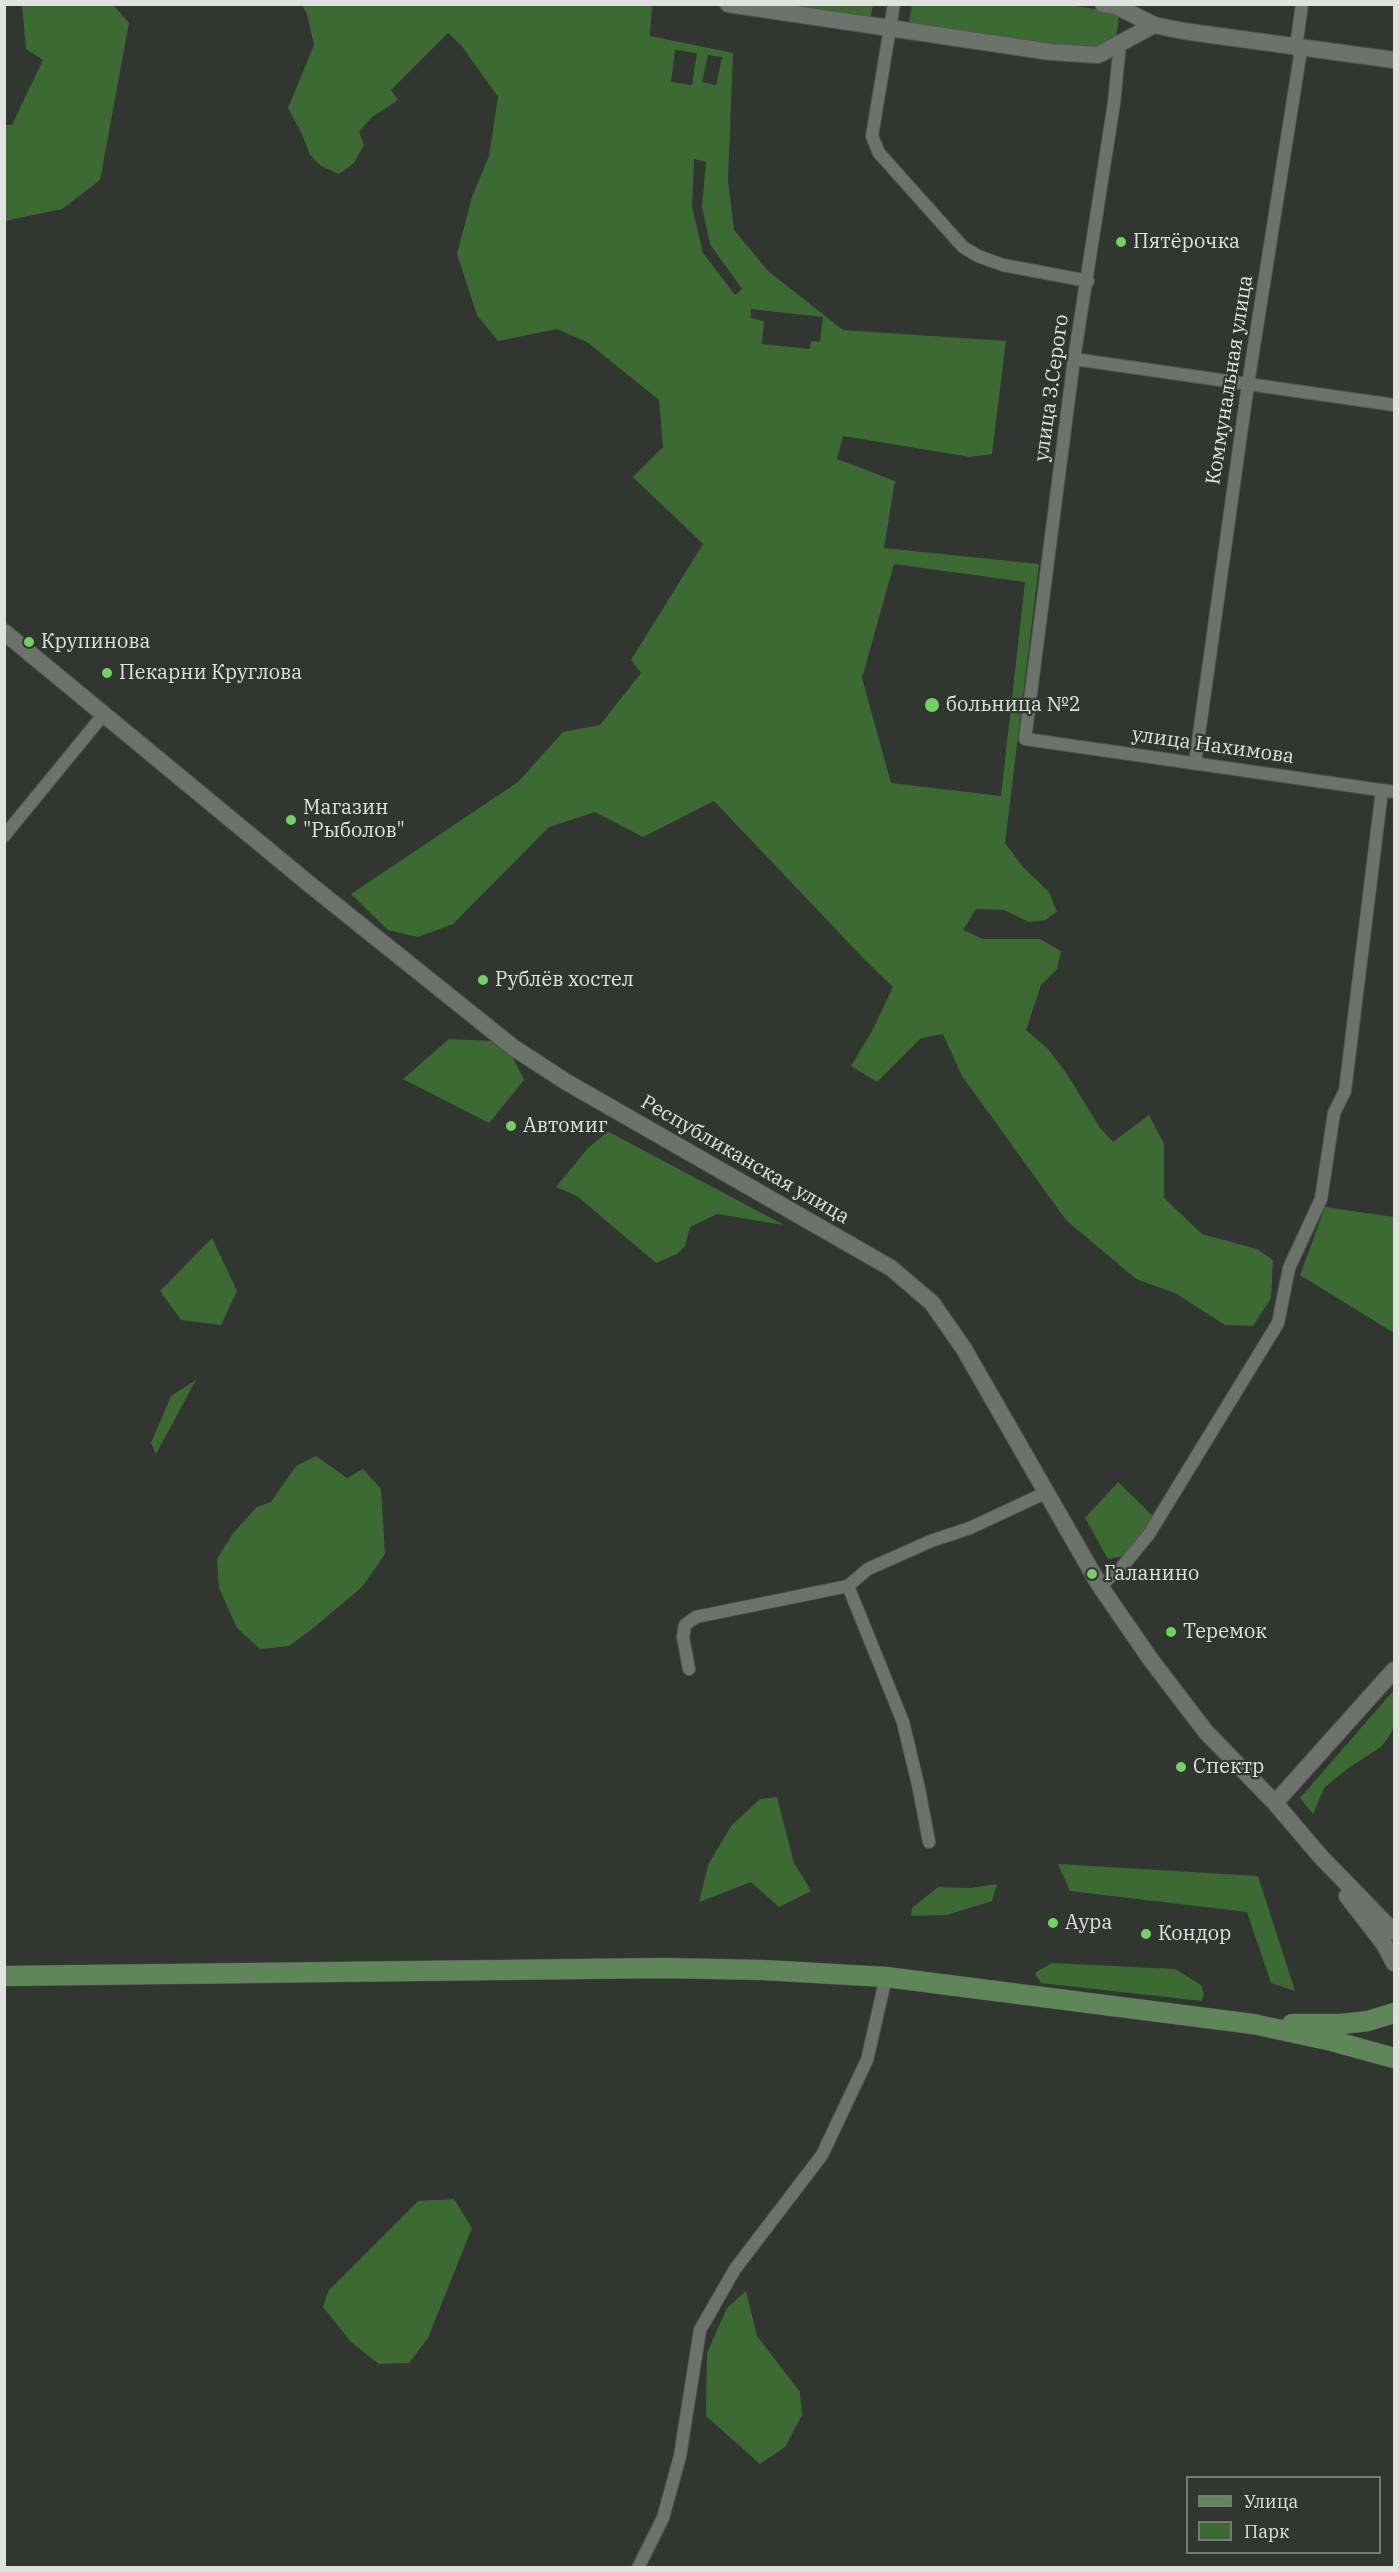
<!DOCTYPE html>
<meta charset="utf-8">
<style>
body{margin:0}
#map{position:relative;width:1399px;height:2572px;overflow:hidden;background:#313630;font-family:"IBM Plex Serif",serif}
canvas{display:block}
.frame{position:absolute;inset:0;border:6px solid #dfe3de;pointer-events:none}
.legend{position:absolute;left:1186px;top:2476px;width:195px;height:78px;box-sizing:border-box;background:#313630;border:2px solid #777b76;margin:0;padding:8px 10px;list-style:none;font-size:18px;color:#dfe3de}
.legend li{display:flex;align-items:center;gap:12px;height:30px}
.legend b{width:30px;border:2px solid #777b76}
</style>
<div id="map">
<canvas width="1399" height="2572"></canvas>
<div class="frame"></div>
<ul class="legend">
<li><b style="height:8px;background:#5f8659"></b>Улица</li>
<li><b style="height:16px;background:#3b6b33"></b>Парк</li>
</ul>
</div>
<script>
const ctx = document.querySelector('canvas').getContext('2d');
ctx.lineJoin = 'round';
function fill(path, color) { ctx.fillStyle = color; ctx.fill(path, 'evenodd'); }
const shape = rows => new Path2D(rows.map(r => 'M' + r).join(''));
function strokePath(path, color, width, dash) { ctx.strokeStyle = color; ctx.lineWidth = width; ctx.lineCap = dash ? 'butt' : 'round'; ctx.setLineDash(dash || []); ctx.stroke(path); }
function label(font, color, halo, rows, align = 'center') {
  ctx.font = font + ' "IBM Plex Serif",serif'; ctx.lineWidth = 4.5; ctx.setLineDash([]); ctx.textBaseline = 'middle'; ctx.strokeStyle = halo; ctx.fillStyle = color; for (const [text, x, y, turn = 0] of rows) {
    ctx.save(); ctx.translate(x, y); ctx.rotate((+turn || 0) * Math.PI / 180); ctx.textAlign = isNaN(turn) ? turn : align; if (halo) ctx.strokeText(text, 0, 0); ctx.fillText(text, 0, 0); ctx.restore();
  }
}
fill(shape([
 [1063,4,1107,11,1119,17,1116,38,1097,48,908,27,912,5],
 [22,5,113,5,129,23,100,180,62,209,5,221,5,125,12,125,43,60,26,49],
 [302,5,652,5,650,36,733,53,728,181,734,230,768,271,843,330,1006,341,992,454,970,457,843,436,837,459,895,481,884,548,1039,564,1005,843,1023,867,1049,892,1057,912,1045,920,1029,922,1004,910,976,909,963,930,983,939,1040,939,1061,951,1057,969,1041,985,1026,1030,1047,1048,1067,1074,1100,1128,1113,1142,1149,1115,1164,1144,1164,1198,1202,1234,1257,1249,1273,1260,1271,1298,1253,1326,1225,1325,1175,1293,1136,1279,1066,1220,962,1076,943,1034,921,1038,877,1082,851,1066,872,1031,893,987,865,960,714,801,643,837,595,812,549,827,453,924,418,937,388,930,351,894,518,782,563,732,600,725,641,673,631,660,703,544,633,477,663,447,659,400,587,342,557,329,498,341,477,315,457,254,472,197,489,156,498,97,461,45,448,33,391,90,398,100,372,117,359,132,364,145,354,163,339,174,321,166,310,155,302,134,288,108,314,45,307,14],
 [675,50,697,53,692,85,671,82],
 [708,55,722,57,716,85,702,82],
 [694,159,706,162,702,206,710,244,742,289,735,295,703,253,692,207],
 [751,309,823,317,820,342,811,341,810,349,762,344,764,321,751,318],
 [894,564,1025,582,1001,796,891,783,862,678],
 [758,5,873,5,870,20],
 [449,1039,491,1041,513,1058,524,1080,489,1123,403,1079],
 [609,1131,609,1132,784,1225,717,1214,690,1227,685,1246,677,1254,656,1263,577,1196,556,1187,588,1148],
 [1325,1207,1394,1217,1394,1333,1300,1275],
 [212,1238,237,1291,221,1325,181,1320,160,1291],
 [196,1380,156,1454,151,1443,171,1396],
 [316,1456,347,1478,363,1469,381,1489,385,1554,362,1587,312,1629,289,1646,260,1649,237,1628,219,1588,217,1559,233,1533,257,1507,271,1502,296,1466],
 [1118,1482,1155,1518,1124,1556,1108,1559,1085,1518],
 [1394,1690,1394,1727,1389,1736,1381,1747,1347,1769,1324,1788,1313,1814,1300,1798],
 [777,1797,794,1863,811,1891,779,1907,751,1882,699,1902,708,1865,731,1826,760,1799],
 [1058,1864,1258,1876,1295,1991,1271,1983,1247,1912,1070,1891],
 [997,1884,992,1901,947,1915,911,1916,912,1908,938,1887,971,1888],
 [1052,1963,1175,1969,1201,1985,1204,1994,1202,2001,1041,1983,1036,1976,1036,1972],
 [454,2199,472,2228,428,2338,409,2363,379,2364,351,2342,323,2307,328,2291,418,2201],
 [746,2291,757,2336,800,2392,802,2415,785,2447,760,2464,706,2416,707,2353,727,2308]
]), '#3b6b33');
const street = shape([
 [894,4,872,136,879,153,963,247,978,256,1003,265,1088,281],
 [1120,43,1114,103,1074,359,1025,739,1394,792],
 [1074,359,1394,405],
 [1195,763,1248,384,1300,56,1296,47,1302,4],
 [4,836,104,714],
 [848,1586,903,1722,919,1789,929,1842],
 [1100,1586,1122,1567,1149,1534,1278,1323,1289,1268,1321,1199,1334,1113,1345,1091,1382,790],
 [689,1669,683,1637,685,1625,696,1617,848,1586,868,1569,931,1541,970,1528,1045,1493],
 [638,2568,663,2518,680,2456,700,2330,735,2269,822,2155,867,2060,886,1977]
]);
const secondary = shape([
 [728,4,1051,52,1098,55,1154,25],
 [1103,4,1116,6,1154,25,1183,31,1394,60],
 [4,632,308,883,514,1048,568,1083,891,1268,932,1303,964,1349,1100,1586,1151,1660,1206,1732,1275,1803,1321,1857,1394,1932],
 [1275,1803,1394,1670],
 [1347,1896,1384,1944,1394,1963]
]);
const primary = shape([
 [4,1976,664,1968,763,1970,886,1977,1253,2024,1332,2041,1394,2058],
 [1292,2024,1341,2024,1368,2021,1394,2013]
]);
strokePath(street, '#50554f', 14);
strokePath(secondary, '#50554f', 18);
strokePath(primary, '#50554f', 21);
strokePath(street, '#6c736b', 12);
strokePath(secondary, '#6c736b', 16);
strokePath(primary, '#5f8659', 20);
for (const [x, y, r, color] of [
 [1121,242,6,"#70d35f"],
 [29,642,6,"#70d35f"],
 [107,673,6,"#70d35f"],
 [932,705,8,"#70d35f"],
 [291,820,6,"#70d35f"],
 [483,980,6,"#70d35f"],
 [511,1126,6,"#70d35f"],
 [1092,1574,6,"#70d35f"],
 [1171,1632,6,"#70d35f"],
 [1181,1767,6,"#70d35f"],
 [1053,1923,6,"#70d35f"],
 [1146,1934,6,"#70d35f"]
]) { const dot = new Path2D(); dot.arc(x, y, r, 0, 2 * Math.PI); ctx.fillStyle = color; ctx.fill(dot); strokePath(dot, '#313630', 2); }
label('20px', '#dfe3de', '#313630', [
 ["Пятёрочка",1133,242],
 ["Крупинова",41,642],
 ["Пекарни Круглова",119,673],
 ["больница №2",946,705],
 ["Магазин",303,808],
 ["\"Рыболов\"",303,831],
 ["Рублёв хостел",495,980],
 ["Автомиг",523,1126],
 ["Галанино",1104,1574],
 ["Теремок",1183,1632],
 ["Спектр",1193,1767],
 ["Аура",1065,1923],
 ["Кондор",1158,1934]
], 'left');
label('20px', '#dfe3de', '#313630', [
 ["Коммунальная улица",1230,380,-81],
 ["улица З.Серого",1052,388,-82],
 ["улица Нахимова",1213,746,8],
 ["Республиканская улица",745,1160,30]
]);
</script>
